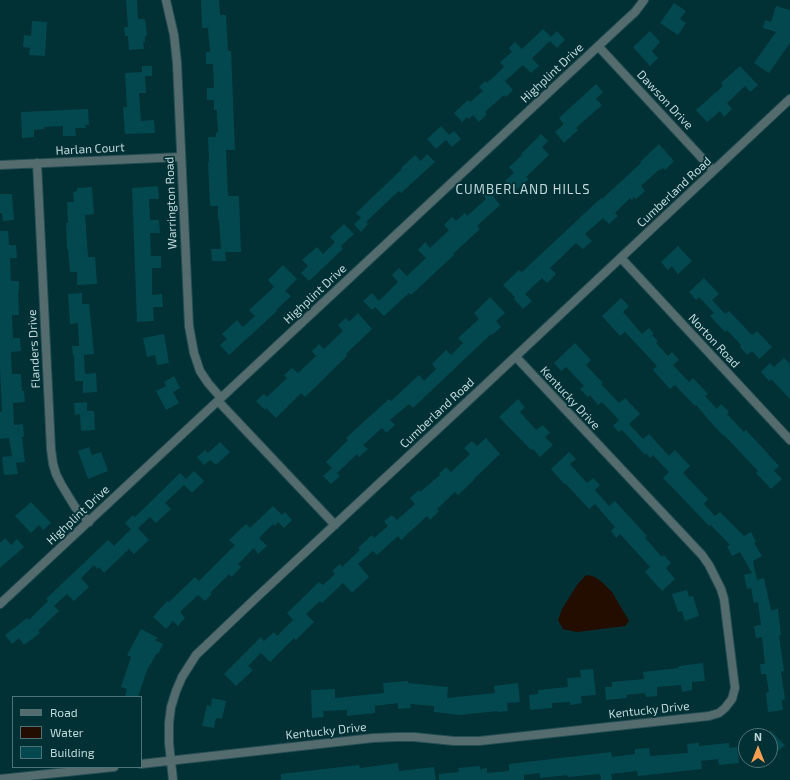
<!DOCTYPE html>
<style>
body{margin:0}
#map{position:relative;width:790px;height:780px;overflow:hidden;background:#013035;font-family:"Exo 2",sans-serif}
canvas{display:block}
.legend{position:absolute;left:12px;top:696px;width:130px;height:72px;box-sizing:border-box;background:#013035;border:1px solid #4e7377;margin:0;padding:5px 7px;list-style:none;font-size:12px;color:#c2d8da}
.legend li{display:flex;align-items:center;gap:8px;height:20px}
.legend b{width:20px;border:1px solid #4e7377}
.north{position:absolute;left:738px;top:728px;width:40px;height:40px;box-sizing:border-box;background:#013035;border:1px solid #4e7377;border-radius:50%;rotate:0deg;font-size:11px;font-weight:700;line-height:16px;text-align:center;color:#c2d8da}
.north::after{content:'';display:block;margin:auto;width:14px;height:18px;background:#fa9f4f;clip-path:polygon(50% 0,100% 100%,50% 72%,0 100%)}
</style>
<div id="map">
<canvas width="790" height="780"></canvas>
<ul class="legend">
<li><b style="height:5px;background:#556c6f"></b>Road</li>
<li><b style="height:11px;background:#230d00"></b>Water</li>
<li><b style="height:11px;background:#03484f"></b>Building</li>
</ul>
<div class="north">N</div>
</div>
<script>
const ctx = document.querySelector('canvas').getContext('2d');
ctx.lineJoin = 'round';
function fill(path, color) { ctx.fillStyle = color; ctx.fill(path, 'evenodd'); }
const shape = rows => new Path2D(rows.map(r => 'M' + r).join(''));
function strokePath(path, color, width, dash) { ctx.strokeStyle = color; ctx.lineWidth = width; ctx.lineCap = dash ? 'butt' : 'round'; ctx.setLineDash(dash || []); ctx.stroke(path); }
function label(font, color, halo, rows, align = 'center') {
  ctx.font = font + ' "Exo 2",sans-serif'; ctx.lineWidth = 3.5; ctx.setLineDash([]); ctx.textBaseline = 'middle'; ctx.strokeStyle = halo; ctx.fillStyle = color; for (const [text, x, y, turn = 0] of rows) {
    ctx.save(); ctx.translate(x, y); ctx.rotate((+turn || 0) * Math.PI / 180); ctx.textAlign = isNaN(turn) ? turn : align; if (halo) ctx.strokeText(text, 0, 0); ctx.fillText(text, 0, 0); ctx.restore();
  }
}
fill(shape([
 [587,575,595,577,603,583,612,592,629,621,625,626,577,632,563,629,558,620,562,609,577,585,585,576]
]), '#230d00');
fill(shape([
 [126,0,137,0,138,19,145,19,147,36,145,36,145,42,143,42,144,49,129,50,128,36,125,36,124,27,128,27],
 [201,0,219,0,220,15,226,15,228,51,231,51,235,150,226,150,228,196,239,196,241,252,225,252,226,261,212,261,211,249,221,249,219,220,218,220,218,206,210,206,208,163,209,162,208,137,216,137,216,133,218,132,217,118,217,110,214,110,214,100,207,100,207,88,214,88,213,64,206,64,206,52,210,52,208,28,202,28],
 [674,3,686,11,680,19,686,23,678,35,660,23],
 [776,6,790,10,790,43,769,73,754,63,776,32,763,28,765,20,771,22],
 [32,21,47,22,45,56,29,55,30,48,23,47,24,35,31,36],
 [543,29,551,37,557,31,565,40,557,48,550,41,532,58,539,66,531,73,523,65,505,81,513,90,506,97,504,95,485,112,487,114,479,122,473,115,469,119,467,117,462,122,454,113,468,100,470,102,483,91,479,87,485,81,487,83,504,67,500,62,512,52,509,48,515,42,522,49],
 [650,31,660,42,652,51,658,58,650,66,633,47],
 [142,66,152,66,152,76,145,76,146,93,139,93,141,121,154,120,155,133,125,134,123,107,127,107,125,73,142,72],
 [740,66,758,85,750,92,745,86,727,103,732,109,724,117,720,111,707,122,696,110,723,86,721,83],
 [596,84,603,92,596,99,602,105,576,128,578,130,564,143,555,132,564,124,559,118],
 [88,109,89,125,85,125,86,128,75,128,76,136,63,136,63,126,44,127,44,129,34,130,34,137,22,138,21,112],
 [441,126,449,135,454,131,461,139,452,147,446,140,436,149,427,139],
 [541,134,548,141,542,147,549,155,526,177,529,179,514,192,505,181,514,173,509,167,522,155,521,154],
 [659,144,674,161,665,170,663,168,661,170,660,169,641,186,645,191,636,199,634,197,632,200,630,198,615,213,618,216,609,224,603,218,585,234,592,241,583,249,576,243,550,268,556,274,547,283,542,278,525,294,532,301,523,309,514,299,515,297,503,285,519,270,522,272,601,198,602,199,641,163,640,162],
 [427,154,435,162,401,193,399,191,386,203,366,222,368,224,361,232,354,224,361,218,356,213,402,169,401,168,415,155,421,161],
 [489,185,497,193,493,196,500,205,477,226,480,229,453,254,454,255,411,295,409,293,384,316,375,307,372,310,363,301,372,293,379,301,398,282,392,275,399,268,407,276,426,258,418,250,425,242,430,248,449,230,444,225,452,217,456,221,465,213,467,216,486,199,481,193],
 [158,186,159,199,149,199,150,220,159,220,160,233,150,233,151,256,161,256,161,268,152,268,152,295,162,294,163,307,153,307,154,321,137,322,132,188],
 [92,187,94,214,85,215,88,257,95,257,97,284,77,285,77,272,70,272,68,249,67,249,66,223,68,223,67,202,74,202,73,192,77,191,77,188],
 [0,194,12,194,14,220,3,221,2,213,0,213],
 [344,224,354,234,341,246,343,249,309,281,301,273,308,266,302,260,317,247,323,254,335,242,330,237],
 [0,231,8,231,9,245,16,245,17,258,10,258,11,281,19,281,19,291,18,292,19,315,12,315,13,338,20,338,21,351,11,352,12,374,21,374,22,391,24,391,25,402,13,403,14,425,23,424,24,437,22,437,25,462,16,463,18,474,4,475,2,457,12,456,9,438,0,439,0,412,2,411,0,369],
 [678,246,692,261,678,274,672,266,668,270,661,262],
 [283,265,297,279,285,291,291,296,276,310,277,311,229,355,220,345,227,339,222,334,237,320,243,327,255,316,249,310,274,287,268,280],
 [704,278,719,294,712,300,725,314,729,311,752,335,757,331,772,347,759,359,752,351,747,355,740,347,741,345,727,330,725,332,710,316,714,313,699,297,696,300,689,292],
 [82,293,82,304,89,304,94,354,84,355,85,374,96,373,97,392,83,393,83,381,75,381,74,355,73,356,72,346,79,346,78,323,70,324,68,294],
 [490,297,505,313,496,321,501,327,492,335,491,334,413,408,409,404,390,420,395,425,386,433,382,428,363,445,368,449,359,457,357,454,337,473,326,462,348,440,346,438,389,399,391,401,419,375,424,381,436,369,432,364,446,350,451,355,463,343,458,338,479,319,474,313],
 [621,298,629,306,623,312,642,334,649,328,654,334,652,335,658,341,656,343,668,356,672,352,679,360,673,365,689,382,693,378,708,394,705,396,717,409,721,404,729,412,727,414,744,432,746,430,779,466,774,471,782,479,771,489,756,473,758,471,724,435,724,436,714,426,696,405,695,406,675,385,670,389,660,378,653,370,657,366,625,332,620,336,602,316],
 [358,313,372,329,346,354,347,356,305,397,301,393,276,418,266,408,265,410,256,401,264,394,267,397,287,378,284,375,292,368,298,373,316,356,312,351,319,344,324,349,343,331,338,325,346,318,349,322],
 [164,334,169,363,157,365,155,355,147,357,143,338],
 [575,343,591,360,586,365,603,383,601,384,619,403,625,398,640,414,629,424,643,439,649,434,669,456,675,450,690,466,683,473,708,499,704,504,715,516,720,512,744,536,751,532,756,542,754,543,762,556,753,561,757,580,764,578,771,610,778,609,781,635,779,635,784,671,781,672,785,699,782,700,783,710,768,712,766,693,769,692,766,674,761,674,760,664,765,664,762,637,756,638,754,626,761,625,758,602,754,603,751,588,747,589,744,575,752,573,740,552,732,556,727,546,730,545,711,525,709,526,670,485,663,478,669,472,653,455,650,458,646,453,645,455,622,430,619,432,613,426,619,420,602,402,598,405,590,395,588,397,580,389,584,386,566,367,561,371,554,363],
 [784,358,790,364,790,399,771,379,769,381,761,372,770,363,774,367],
 [174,376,180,388,173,392,179,403,166,410,156,391,166,386,164,382],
 [518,399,525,407,520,412,536,430,543,425,550,433,545,437,553,445,540,457,533,449,531,450,499,417],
 [87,402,87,411,94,411,95,430,81,431,80,414,75,415,74,403],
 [486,438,500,454,474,479,474,480,458,495,455,492,437,509,439,511,430,520,427,516,401,540,398,536,377,555,373,551,358,564,369,577,352,593,343,583,322,603,320,601,306,614,314,622,296,640,294,638,270,662,261,653,248,666,253,670,236,686,224,674,261,637,264,641,274,632,277,636,293,620,287,613,319,582,323,585,335,574,332,571,340,564,342,567,360,550,358,548,372,535,374,538,388,526,384,521,392,515,397,520,415,504,410,498,419,490,420,492,440,475,439,474,446,467,451,472,470,454,464,448,472,441,477,446],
 [220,442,230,452,216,465,210,460,204,465,197,457,205,450,208,453],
 [89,447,92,455,101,452,108,471,88,479,78,451],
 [569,452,576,459,570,464,587,483,593,478,600,485,595,490,609,506,615,501,647,536,645,538,662,557,664,555,671,563,666,568,675,579,662,591,645,572,650,567,620,534,616,538,611,531,615,527,595,504,589,509,565,483,564,484,551,469],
 [332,468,340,476,331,484,323,476],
 [194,471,204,481,192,493,184,485,165,503,171,509,156,523,150,517,138,528,149,540,134,554,129,549,104,573,99,567,97,569,94,565,81,578,89,587,74,601,67,594,54,606,59,611,38,631,40,633,24,645,19,638,12,644,5,635,27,618,29,620,48,601,46,599,108,540,114,546,131,529,125,523,133,515,135,517,180,473,186,479],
 [31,502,51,523,43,530,39,525,31,533,15,516],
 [273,506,282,515,285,512,292,520,284,528,278,522,275,526,273,524,259,538,267,546,258,554,254,548,238,564,241,567,232,577,229,574,210,593,212,594,205,601,198,595,180,612,185,618,178,626,173,621,166,629,153,617,167,601,169,602,195,577,199,581,235,545,229,540,246,524,250,528],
 [5,538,11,545,17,539,24,547,0,568,0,543],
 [687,590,689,597,693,596,699,616,685,621,682,611,678,612,672,594],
 [141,629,158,638,155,640,163,644,158,654,157,653,147,670,138,697,125,697,127,689,121,687,131,657,127,655],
 [703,663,705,681,692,682,692,690,682,692,681,685,657,687,657,696,646,697,645,693,626,695,627,698,606,700,605,687,612,687,612,682,644,679,643,672,679,668,679,666],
 [593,669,596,695,581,696,582,703,570,705,570,702,552,703,552,708,530,710,529,695,538,694,538,690,568,687,567,678,581,677,580,670],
 [408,681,408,683,448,687,447,698,495,693,494,686,518,683,520,702,507,703,508,711,497,712,497,711,460,715,434,712,434,706,410,704,411,708,398,709,398,703,375,706,375,713,347,716,347,710,323,711,324,717,312,718,311,690,335,689,335,698,384,693,383,683],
 [212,698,226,701,222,719,216,718,214,728,202,726,207,705,211,706],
 [770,730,785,745,770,758],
 [699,743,699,746,729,743,729,748,737,747,739,763,719,765,718,759,701,761,702,769,638,776,637,771,611,774,612,780,601,780,600,774,568,777,567,775,540,778,540,773,524,775,524,780,439,780,439,774,459,772,458,768,480,766,480,769,487,768,487,773,509,771,509,764,611,752,612,757,635,754,635,749,649,748,650,756,688,753,687,744],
 [398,763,399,771,434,767,436,780,281,780,281,774,359,765,360,768]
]), '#03484f');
const minor = shape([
 [166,0,174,35,177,63,189,326,194,353,200,371,208,383,221,398],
 [598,46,713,170],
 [37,163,51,449,53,464,56,474,61,484,75,507,89,522],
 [0,165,181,157],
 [621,258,790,440],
 [218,401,335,525],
 [0,604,623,23,635,12,644,0],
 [141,764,373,738,397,737,414,737,454,741,479,741,709,716,719,713,725,708,732,699,735,688,734,680,724,599,721,589,709,565,702,555,516,357],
 [0,779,114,767],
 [173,780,169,743,169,723,171,707,176,691,182,677,196,655,257,597,483,387,790,99]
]);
strokePath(minor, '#244e53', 10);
strokePath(minor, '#556c6f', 8);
label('12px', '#c2d8da', '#013035', [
 ["Highplint Drive",552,73,-43],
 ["Dawson Drive",665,100,47],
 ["Harlan Court",90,149,-3],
 ["Cumberland Road",674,192,-43],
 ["Warrington Road",171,203,-92],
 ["Highplint Drive",315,294,-43],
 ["Norton Road",714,341,47],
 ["Flanders Drive",34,349,-93],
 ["Kentucky Drive",570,398,47],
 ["Cumberland Road",437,413,-43],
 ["Highplint Drive",78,515,-43],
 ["Kentucky Drive",649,710,-6],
 ["Kentucky Drive",326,731,-6]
]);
ctx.letterSpacing = '1px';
label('13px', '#c2d8da', '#013035', [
 ["CUMBERLAND HILLS",523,190]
]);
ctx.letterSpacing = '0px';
</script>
